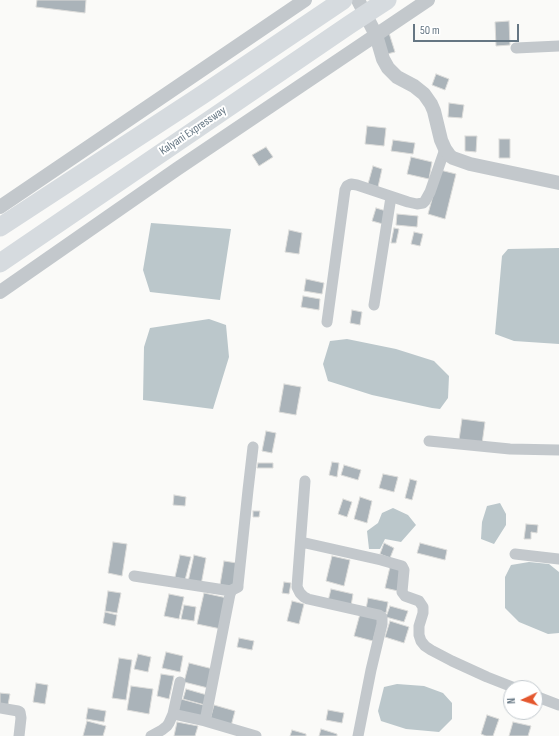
<!DOCTYPE html>
<style>
body{margin:0}
#map{position:relative;width:559px;height:736px;overflow:hidden;background:#fafaf8;font-family:"Sofia Sans Condensed",sans-serif}
canvas{display:block}
.north{position:absolute;left:503px;top:680px;width:40px;height:40px;box-sizing:border-box;background:#fff;border:1px solid #c1c8cd;border-radius:50%;rotate:266deg;font-size:11px;font-weight:700;line-height:16px;text-align:center;color:#657683}
.north::after{content:'';display:block;margin:auto;width:14px;height:18px;background:#e4572e;clip-path:polygon(50% 0,100% 100%,50% 72%,0 100%)}
.scale{position:absolute;left:413px;top:24px;width:106px;height:18px;box-sizing:border-box;border:2px solid #657683;border-top:0;padding-left:5px;font-size:12px;line-height:14px;white-space:nowrap;color:#657683;-webkit-text-stroke:3px #fff;paint-order:stroke}
</style>
<div id="map">
<canvas width="559" height="736"></canvas>
<div class="north">N</div>
<div class="scale">50 m</div>
</div>
<script>
const ctx = document.querySelector('canvas').getContext('2d');
ctx.lineJoin = 'round';
function fill(path, color) { ctx.fillStyle = color; ctx.fill(path, 'evenodd'); }
const shape = rows => new Path2D(rows.map(r => 'M' + r).join(''));
function strokePath(path, color, width, dash) { ctx.strokeStyle = color; ctx.lineWidth = width; ctx.lineCap = dash ? 'butt' : 'round'; ctx.setLineDash(dash || []); ctx.stroke(path); }
function label(font, color, halo, rows, align = 'center') {
  ctx.font = font + ' "Sofia Sans Condensed",sans-serif'; ctx.lineWidth = 4; ctx.setLineDash([]); ctx.textBaseline = 'middle'; ctx.strokeStyle = halo; ctx.fillStyle = color; for (const [text, x, y, turn = 0] of rows) {
    ctx.save(); ctx.translate(x, y); ctx.rotate((+turn || 0) * Math.PI / 180); ctx.textAlign = isNaN(turn) ? turn : align; if (halo) ctx.strokeText(text, 0, 0); ctx.fillText(text, 0, 0); ctx.restore();
  }
}
fill(shape([
 [151,223,231,229,220,300,150,292,143,270],
 [559,248,559,344,514,341,495,334,502,256,508,249],
 [209,319,226,325,229,357,213,409,143,400,144,347,150,328],
 [347,339,396,349,434,361,449,376,448,398,440,409,432,408,372,395,328,381,323,364,330,341],
 [500,503,506,514,506,525,494,544,481,539,482,522,487,506],
 [393,508,408,515,416,525,401,542,385,539,380,549,369,549,367,531,378,523,382,513],
 [529,562,549,564,559,572,559,633,548,634,519,622,505,608,505,577,511,565],
 [397,684,424,686,443,693,452,703,452,719,439,732,406,729,381,721,378,711,384,687]
]), '#bbc7cb');
const building = shape([
 [37,0,86,0,85,13,36,7,37,0],
 [509,21,510,45,496,46,495,22,509,21],
 [389,33,395,52,387,54,381,35,389,33],
 [436,74,449,79,445,90,432,85,436,74],
 [449,103,464,105,462,118,448,117,449,103],
 [367,126,386,128,384,146,365,144,367,126],
 [465,136,477,136,476,152,465,151,465,136],
 [499,139,510,139,510,158,499,158,499,139],
 [393,140,415,143,413,154,391,151,393,140],
 [266,147,273,157,259,166,252,155,266,147],
 [411,157,432,162,429,179,407,174,411,157],
 [373,166,382,169,378,187,368,184,373,166],
 [440,170,456,174,445,219,428,214,440,170],
 [376,208,386,211,383,224,372,221,376,208],
 [397,214,418,216,417,227,396,225,397,214],
 [394,228,399,229,396,243,391,243,394,228],
 [289,230,302,233,299,254,285,252,289,230],
 [414,232,423,234,420,246,411,244,414,232],
 [306,279,324,283,322,294,304,291,306,279],
 [303,296,320,299,319,310,301,307,303,296],
 [352,310,362,312,360,325,350,323,352,310],
 [284,384,301,387,296,415,279,412,284,384],
 [462,419,485,422,482,444,459,440,462,419],
 [266,431,276,433,272,453,262,451,266,431],
 [332,462,339,463,337,477,329,475,332,462],
 [258,463,273,463,273,468,257,468,258,463],
 [344,465,361,470,358,480,341,475,344,465],
 [383,474,398,477,394,492,379,488,383,474],
 [410,479,417,481,412,500,405,498,410,479],
 [174,495,186,497,185,506,173,505,174,495],
 [360,497,372,501,367,523,354,519,360,497],
 [343,499,352,502,347,517,338,514,343,499],
 [253,511,260,511,259,517,253,517,253,511],
 [526,524,538,525,537,533,531,532,531,539,524,539,526,524],
 [113,542,127,544,122,576,108,573,113,542],
 [384,543,394,548,390,558,380,554,384,543],
 [420,543,447,550,445,560,417,553,420,543],
 [180,555,191,557,185,580,175,577,180,555],
 [194,555,206,558,201,585,188,582,194,555],
 [332,556,350,560,344,586,326,581,332,556],
 [224,561,237,563,234,587,220,585,224,561],
 [390,567,402,570,398,591,385,588,390,567],
 [284,582,291,583,289,594,282,593,284,582],
 [331,589,353,594,351,606,328,601,331,589],
 [108,591,121,593,117,613,105,611,108,591],
 [204,593,227,598,221,629,197,624,204,593],
 [169,594,184,597,179,619,164,616,169,594],
 [368,598,388,602,386,613,366,609,368,598],
 [292,601,304,604,299,624,287,621,292,601],
 [184,605,196,607,194,621,181,619,184,605],
 [390,606,408,611,404,622,386,617,390,606],
 [105,612,117,615,115,626,103,623,105,612],
 [360,614,379,619,373,641,354,636,360,614],
 [390,621,409,627,404,643,385,637,390,621],
 [239,638,254,641,252,650,237,647,239,638],
 [166,652,183,656,180,672,162,668,166,652],
 [138,654,151,657,148,672,134,669,138,654],
 [119,658,132,660,126,700,112,698,119,658],
 [189,663,213,669,208,688,184,682,189,663],
 [161,674,174,676,169,699,157,696,161,674],
 [36,683,48,685,45,704,33,702,36,683],
 [131,686,153,689,149,714,127,710,131,686],
 [186,689,207,695,205,705,183,699,186,689],
 [0,693,10,694,8,705,0,704,0,693],
 [181,699,207,706,204,718,178,711,181,699],
 [214,705,235,711,231,726,210,720,214,705],
 [88,708,106,711,104,722,86,719,88,708],
 [328,710,344,713,342,723,326,720,328,710],
 [487,715,499,719,493,736,486,736,481,734,487,715],
 [87,721,106,726,103,736,83,736,87,721],
 [177,722,198,726,195,736,174,736,177,722],
 [513,722,531,726,528,736,509,736,513,722],
 [321,729,337,734,337,736,319,736,321,729],
 [292,730,306,734,306,736,290,736,292,730]
]);
fill(building, '#aab3b9');
strokePath(building, '#dcdcda', 1);
strokePath(shape([
 [516,48,559,46],
 [374,305,391,197],
 [327,322,345,190,347,186,351,184,357,185,408,202,417,204,423,203,425,201,430,192,445,149],
 [429,441,510,449,559,450],
 [305,481,297,587,300,593,304,597,308,599,379,615,382,617,382,624,371,670,358,736],
 [301,542,381,560,402,566,404,570,402,592,405,596,419,601,423,607,423,613,419,626,419,635,421,641,425,646,431,650,452,661,487,677,515,688],
 [515,554,559,559],
 [134,576,231,591],
 [535,696,559,705],
 [0,708,18,711,20,712,21,718,19,736],
 [173,714,205,721,256,736],
 [205,721,230,594,232,590,238,587,238,585,248,490,253,447],
 [151,736,162,730,167,726,169,723,173,714,180,682]
]), '#c3c8cc', 11);
strokePath(shape([
 [358,0,376,35,383,59,388,68,397,77,414,86,424,94,431,104,434,111,441,140,445,149,450,156,453,158,470,164,559,183],
 [0,207,305,0],
 [0,292,177,169,428,0]
]), '#c3c8cc', 14);
strokePath(shape([
 [0,227,202,95,343,0],
 [0,263,349,25,387,0]
]), '#d6dbdf', 19);
label('12px', '#657683', '#fff', [
 ["Kalyani Expressway",193,131,-34]
]);
</script>
